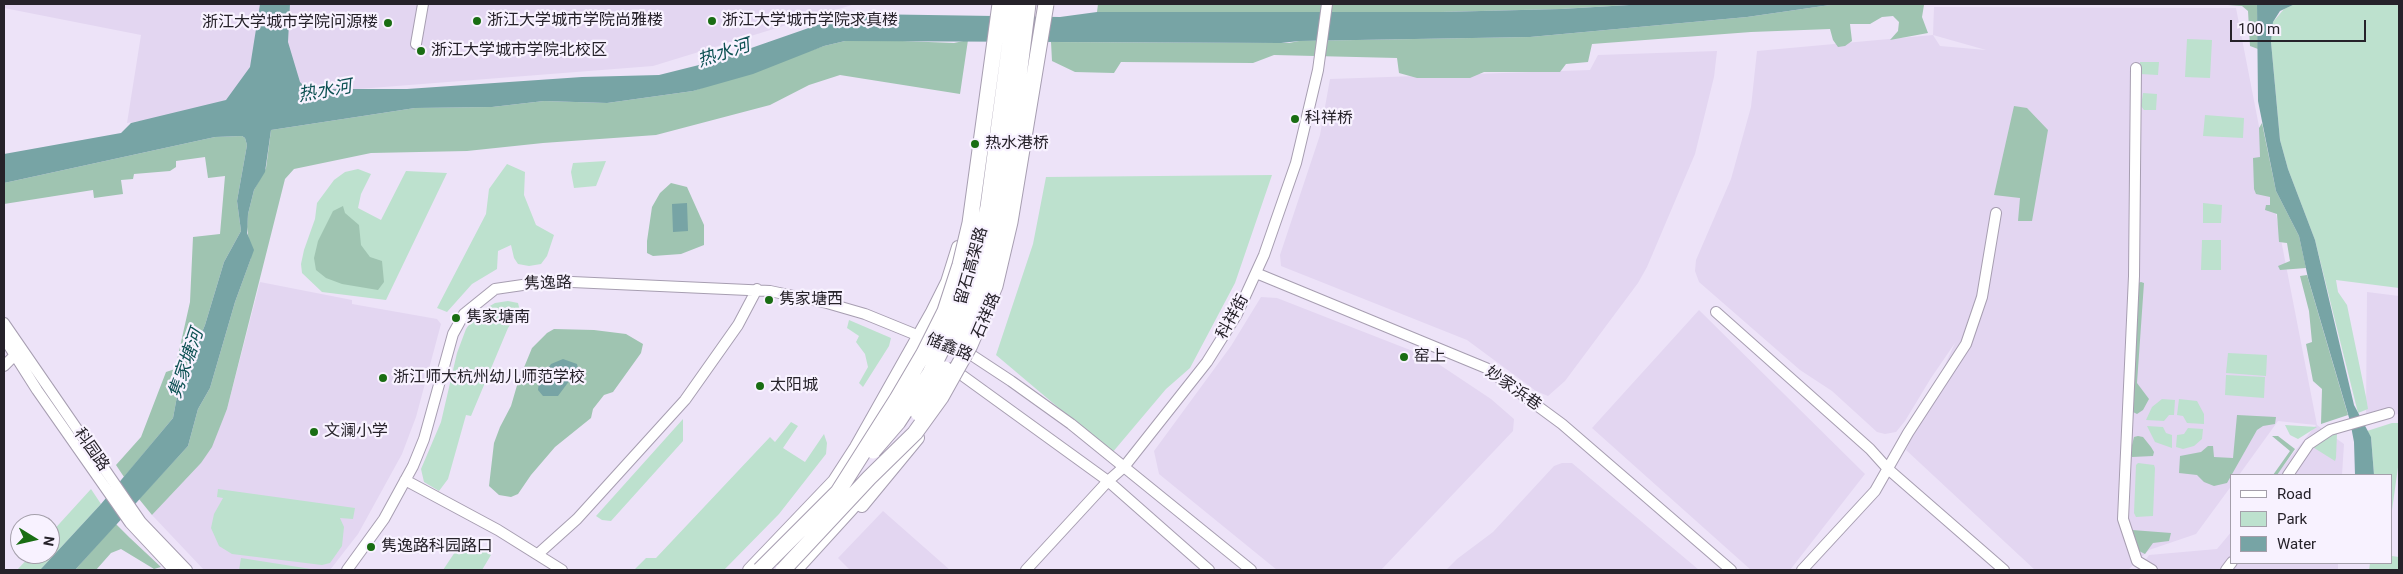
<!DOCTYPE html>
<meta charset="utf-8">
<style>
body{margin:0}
#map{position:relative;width:2403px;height:574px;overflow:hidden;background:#ede3f8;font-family:Roboto,sans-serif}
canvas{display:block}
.frame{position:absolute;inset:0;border:5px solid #26222a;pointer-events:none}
.legend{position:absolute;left:2230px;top:474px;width:162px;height:90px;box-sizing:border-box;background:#f8f2ff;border:1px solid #a49faa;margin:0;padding:6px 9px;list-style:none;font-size:15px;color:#26222a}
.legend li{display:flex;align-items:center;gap:10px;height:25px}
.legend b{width:25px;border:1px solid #a49faa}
.north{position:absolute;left:10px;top:514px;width:50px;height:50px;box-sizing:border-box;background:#f8f2ff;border:1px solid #a49faa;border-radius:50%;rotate:99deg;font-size:14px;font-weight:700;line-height:20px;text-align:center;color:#26222a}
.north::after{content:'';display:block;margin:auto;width:18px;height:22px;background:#196d13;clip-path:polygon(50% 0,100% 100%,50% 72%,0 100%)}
.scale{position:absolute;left:2230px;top:20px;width:136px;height:22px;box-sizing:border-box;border:2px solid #26222a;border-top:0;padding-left:6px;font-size:15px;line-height:18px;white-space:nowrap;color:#26222a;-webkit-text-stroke:4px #f8f2ff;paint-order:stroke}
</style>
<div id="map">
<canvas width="2403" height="574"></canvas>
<div class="frame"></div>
<ul class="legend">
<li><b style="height:6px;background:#fff"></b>Road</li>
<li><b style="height:14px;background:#bde1ce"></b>Park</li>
<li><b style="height:14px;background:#77a4a5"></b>Water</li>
</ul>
<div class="north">N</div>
<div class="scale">100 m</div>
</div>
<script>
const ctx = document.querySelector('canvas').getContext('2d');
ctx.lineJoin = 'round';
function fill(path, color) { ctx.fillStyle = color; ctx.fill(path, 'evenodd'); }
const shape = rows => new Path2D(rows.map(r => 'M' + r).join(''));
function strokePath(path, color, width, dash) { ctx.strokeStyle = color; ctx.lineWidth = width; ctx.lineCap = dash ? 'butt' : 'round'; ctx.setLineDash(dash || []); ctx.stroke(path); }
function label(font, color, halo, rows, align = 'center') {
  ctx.font = font + ' Roboto,"Noto Sans SC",sans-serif'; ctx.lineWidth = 4.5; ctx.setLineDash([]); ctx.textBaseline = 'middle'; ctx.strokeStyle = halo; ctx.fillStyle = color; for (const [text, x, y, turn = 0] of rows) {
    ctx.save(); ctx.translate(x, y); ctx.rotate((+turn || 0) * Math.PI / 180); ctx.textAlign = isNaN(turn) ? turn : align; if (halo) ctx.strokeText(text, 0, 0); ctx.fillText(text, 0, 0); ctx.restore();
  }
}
fill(shape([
 [4,4,855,4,653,66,358,89,127,123,141,35,4,8],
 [1934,7,2236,8,2317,425,2344,444,2342,475,2276,475,2316,425,2278,421,2239,475,2232,475,2232,485,2196,534,2149,550,2128,570,2035,570,1906,450,1955,343,1931,378,1905,421,1896,432,1885,434,1877,432,1832,391,1800,370,1699,282,1695,271,1696,260,1731,179,1751,107,1757,51,1933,35],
 [1933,35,1986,50,1940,46],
 [1717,51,1714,77,1695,154,1647,267,1638,283,1565,381,1548,396,1536,391,1467,340,1281,266,1280,255,1320,135,1330,79,1590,70,1598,55],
 [260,282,352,300,352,304,437,319,441,324,416,417,402,454,358,534,330,570,204,570,152,515,201,463,227,409],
 [2367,292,2399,296,2399,414,2366,419],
 [1261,297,1277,298,1428,357,1491,399,1514,419,1513,431,1381,570,1277,570,1159,474,1154,451,1231,346],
 [1699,310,1865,474,1790,570,1751,570,1592,428],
 [1562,463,1572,463,1699,570,1446,570,1457,559,1493,532,1554,466],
 [883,511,950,570,850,570,838,558],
 [2232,531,2232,563,2338,563,2338,570,2139,570,2149,555,2217,549]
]), '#e3d6f1');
fill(shape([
 [2295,4,2399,4,2399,288,2336,280,2338,292,2347,305,2366,397,2368,409,2358,413,2315,240,2288,169,2280,140,2271,42,2273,22,2284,9],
 [2187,39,2212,40,2210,78,2185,77],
 [2140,62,2159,62,2158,75,2140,74],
 [2143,93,2157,94,2156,110,2144,110,2141,106],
 [2205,115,2244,118,2243,138,2203,136],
 [606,161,596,186,574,188,571,172,573,163],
 [507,164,525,172,524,195,536,225,554,235,547,256,541,264,529,266,518,264,514,258,511,245,498,251,497,269,472,284,447,312,437,308,486,214,489,189],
 [358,169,371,174,361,194,358,208,381,220,406,171,447,173,386,300,322,292,302,273,301,264,304,250,315,219,317,203,334,180,345,172],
 [1272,175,1235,283,1190,368,1166,389,1112,453,996,355,1033,244,1046,177],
 [2203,203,2222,205,2221,223,2203,223],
 [2202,240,2221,240,2221,270,2201,270],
 [508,301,518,303,520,311,508,328,471,416,466,415,448,479,439,491,424,482,421,469,441,422,457,353,466,329,476,314,495,303],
 [849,320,891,338,889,346,863,387,859,383,868,367,865,354,856,342,859,336,847,328],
 [2228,353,2267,355,2266,376,2226,373],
 [2226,375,2265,377,2264,398,2225,395],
 [2162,399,2175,400,2174,415,2169,415,2164,421,2146,420,2152,407],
 [2179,399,2197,401,2204,414,2204,424,2187,423,2183,416,2177,415],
 [683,419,683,441,611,521,602,520,596,516],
 [791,422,798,426,783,448,805,462,824,434,827,443,826,454,779,514,724,570,634,570,646,558,656,558,770,437,775,442],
 [2392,423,2399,423,2399,460,2392,510,2392,475,2374,475,2371,437,2367,431],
 [2285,425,2317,427,2298,439,2290,435],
 [2147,426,2163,427,2166,433,2172,435,2172,448,2155,442],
 [2188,428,2203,429,2202,439,2194,446,2183,449,2176,447,2177,435,2184,434],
 [2337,433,2336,458,2335,461,2311,446],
 [2138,463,2154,465,2155,468,2153,516,2136,517,2134,513,2136,465],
 [91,489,101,504,40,570,17,570,32,554,50,554,50,534],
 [218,489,355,508,353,519,340,518,344,527,342,546,330,563,322,565,232,554,219,546,211,528,214,514,223,498,217,497],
 [469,542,475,543,491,555,482,570,443,570,461,543],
 [2392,556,2399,557,2399,570,2369,570,2370,563,2392,563],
 [241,558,311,569,311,570,239,570]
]), '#bde1ce');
fill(shape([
 [1098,4,1646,4,1561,9,1441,12,1254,13,1097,12],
 [1837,4,1927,4,1924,5,1922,17,1928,33,1890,40,1898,31,1899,22,1893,16,1882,17,1870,24,1850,24,1852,41,1845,46,1838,47,1833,40,1830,29,1751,32,1592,44,1588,62,1566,64,1560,72,1484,72,1470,78,1417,78,1399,73,1397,58,1274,55,1253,63,1121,62,1114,73,1075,72,1052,61,1051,42,1289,43,1299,41,1530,37,1747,17],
 [2214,4,2257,4,2258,49,2250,46,2248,11,2242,6],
 [877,40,954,43,968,40,960,94,840,75,809,85,770,105,656,135,543,143,467,151,371,153,294,169,285,179,227,409,212,447,201,463,152,515,139,499,188,446,198,409,210,388,235,302,251,258,247,227,248,214,254,190,266,168,271,130,415,108,492,107,544,101,607,103,693,91,824,46,845,41],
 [2014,106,2027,108,2048,130,2032,221,2018,221,2020,198,1994,195],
 [2262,123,2276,191,2299,236,2306,268,2280,270,2278,266,2290,261,2287,243,2279,242,2277,214,2265,210,2266,205,2270,205,2270,197,2256,194,2254,189,2253,158,2260,157,2259,128],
 [242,136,245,138,247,145,237,201,241,231,224,262,205,325,178,391,173,418,124,477,116,465,141,437,166,372,175,369,190,302,193,237,220,234,225,176,208,178,205,157,176,161,176,167,170,171,134,174,133,179,121,180,123,194,94,198,93,190,4,204,4,183,215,137],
 [671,183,687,187,704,225,704,245,681,254,653,256,647,253,647,241,652,207,660,193],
 [343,206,345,213,359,225,361,245,370,257,382,261,384,282,378,290,342,284,326,278,316,270,314,258,318,241,333,211],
 [2307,275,2348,415,2321,424,2322,389,2313,381,2306,344,2312,342,2309,311,2300,276],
 [2141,282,2144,283,2137,383,2149,399,2143,410,2137,414,2131,411,2138,283],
 [554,329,594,330,626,334,643,344,641,353,613,392,604,395,593,409,591,418,555,447,531,475,518,494,511,497,499,495,489,486,494,443,500,427,511,406,518,382,532,348,547,333],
 [2237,415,2276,417,2275,424,2263,426,2257,430,2227,483,2214,486,2204,482,2197,475,2179,473,2180,456,2201,452,2208,446,2213,446,2214,457,2233,458],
 [2138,436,2143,437,2151,447,2154,452,2153,456,2132,457,2130,453,2134,437],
 [2272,436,2278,436,2295,449,2277,475,2273,475,2290,451],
 [116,524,130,538,161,567,154,569,121,549,111,553,96,570,75,570],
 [2132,530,2171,533,2169,541,2153,543,2145,554,2137,550]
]), '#9fc4b1');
fill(shape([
 [260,4,290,4,288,42,300,82,307,89,407,89,582,77,659,75,711,62,846,15,862,14,1060,17,1097,12,1441,12,1561,9,1646,4,1837,4,1747,17,1530,37,1299,41,1281,43,845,41,824,46,753,74,693,91,607,103,544,101,492,107,415,108,271,130,265,172,254,190,248,214,247,233,254,250,235,302,210,388,198,409,188,446,75,570,40,570,101,504,173,418,178,391,205,325,224,262,241,231,237,201,247,145,245,138,242,136,215,137,4,183,4,154,121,133,131,123,226,100,250,67],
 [2257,4,2295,4,2280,11,2273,22,2271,42,2280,140,2288,169,2315,240,2354,405,2371,437,2374,475,2355,475,2354,442,2350,421,2308,278,2299,236,2276,191,2258,101],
 [687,203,688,231,673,232,672,204],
 [563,359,577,364,578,369,558,396,543,396,538,390,539,382,551,364]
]), '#77a4a5');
const minor = shape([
 [416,44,423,4],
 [2136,68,2134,276,2123,519,2137,561,2152,570],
 [1256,273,1486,368,1562,424,1731,570],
 [1716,312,1870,449,1888,469,2004,570],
 [4,323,141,522,187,570],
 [4,338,37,390,130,523,174,570],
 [940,344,970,354,1011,381,1071,424,1251,570],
 [4,366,18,352],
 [952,368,1108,481,1209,570],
 [2288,475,2309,444,2330,430,2389,413],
 [405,480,498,530,562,570],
 [538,554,577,519,685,400,738,325,757,289],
 [347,570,384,519,413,466,424,439,453,334,464,314,495,289,550,281,770,291,827,303,865,314,924,338],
 [1026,570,1108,481,1124,467,1207,362,1237,314,1264,255,1296,163,1318,70,1327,4],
 [1802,570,1875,491,1908,433,1966,344,1982,297,1996,213],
 [2226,570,2232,562]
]);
const major = shape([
 [862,506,918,438],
 [749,570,834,481,856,447,932,312,947,282,958,247]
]);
const highway = shape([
 [794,570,865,492]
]);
strokePath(minor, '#a79eb1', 12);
strokePath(major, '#a79eb1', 14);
strokePath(highway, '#a79eb1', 17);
strokePath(minor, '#fff', 10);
strokePath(major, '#fff', 12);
strokePath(highway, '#fff', 15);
const highwayBridge = shape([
 [962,337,979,289,994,233,1015,108,1028,4],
 [918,413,945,369],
 [873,451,898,422,930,373,954,325,975,264,988,207,1015,4],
 [760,570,838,492,897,399,924,353,945,311,960,265,970,223,1000,4],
 [783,570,869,478,915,433,941,397,970,345,995,286,1010,222,1046,4]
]);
strokePath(highwayBridge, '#a79eb1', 17, []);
strokePath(highwayBridge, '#fff', 15);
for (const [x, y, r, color] of [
 [477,21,5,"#196d13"],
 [712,21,5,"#196d13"],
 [388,23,5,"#196d13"],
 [421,51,5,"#196d13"],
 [1295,119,5,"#196d13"],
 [975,144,5,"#196d13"],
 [769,300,5,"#196d13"],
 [456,318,5,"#196d13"],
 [1404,357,5,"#196d13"],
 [383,378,5,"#196d13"],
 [760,386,5,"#196d13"],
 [314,432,5,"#196d13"],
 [371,547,5,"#196d13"]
]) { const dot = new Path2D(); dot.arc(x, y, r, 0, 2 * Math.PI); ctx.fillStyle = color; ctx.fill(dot); strokePath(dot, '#f8f2ff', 2); }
label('16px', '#26222a', '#f8f2ff', [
 ["浙江大学城市学院尚雅楼",487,21],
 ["浙江大学城市学院求真楼",722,21],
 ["浙江大学城市学院问源楼",378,23,"right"],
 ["浙江大学城市学院北校区",431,51],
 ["科祥桥",1305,119],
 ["热水港桥",985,144],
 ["隽家塘西",779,300],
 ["隽家塘南",466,318],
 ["窑上",1414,357],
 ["浙江师大杭州幼儿师范学校",393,378],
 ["太阳城",770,386],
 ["文澜小学",324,432],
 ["隽逸路科园路口",381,547]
], 'left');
label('16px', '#26222a', '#f8f2ff', [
 ["留石高架路",972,266,-74],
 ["隽逸路",548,284,-1],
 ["石祥路",987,316,-67],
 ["科祥街",1233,317,-61],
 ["储鑫路",949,348,22],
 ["妙家浜巷",1513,389,35],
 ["科园路",91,450,55]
]);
label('italic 18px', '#0d5153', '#f8f2ff', [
 ["热水河",724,54,-18],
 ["热水河",325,92,-10],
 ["隽家塘河",187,364,-71]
]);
</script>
